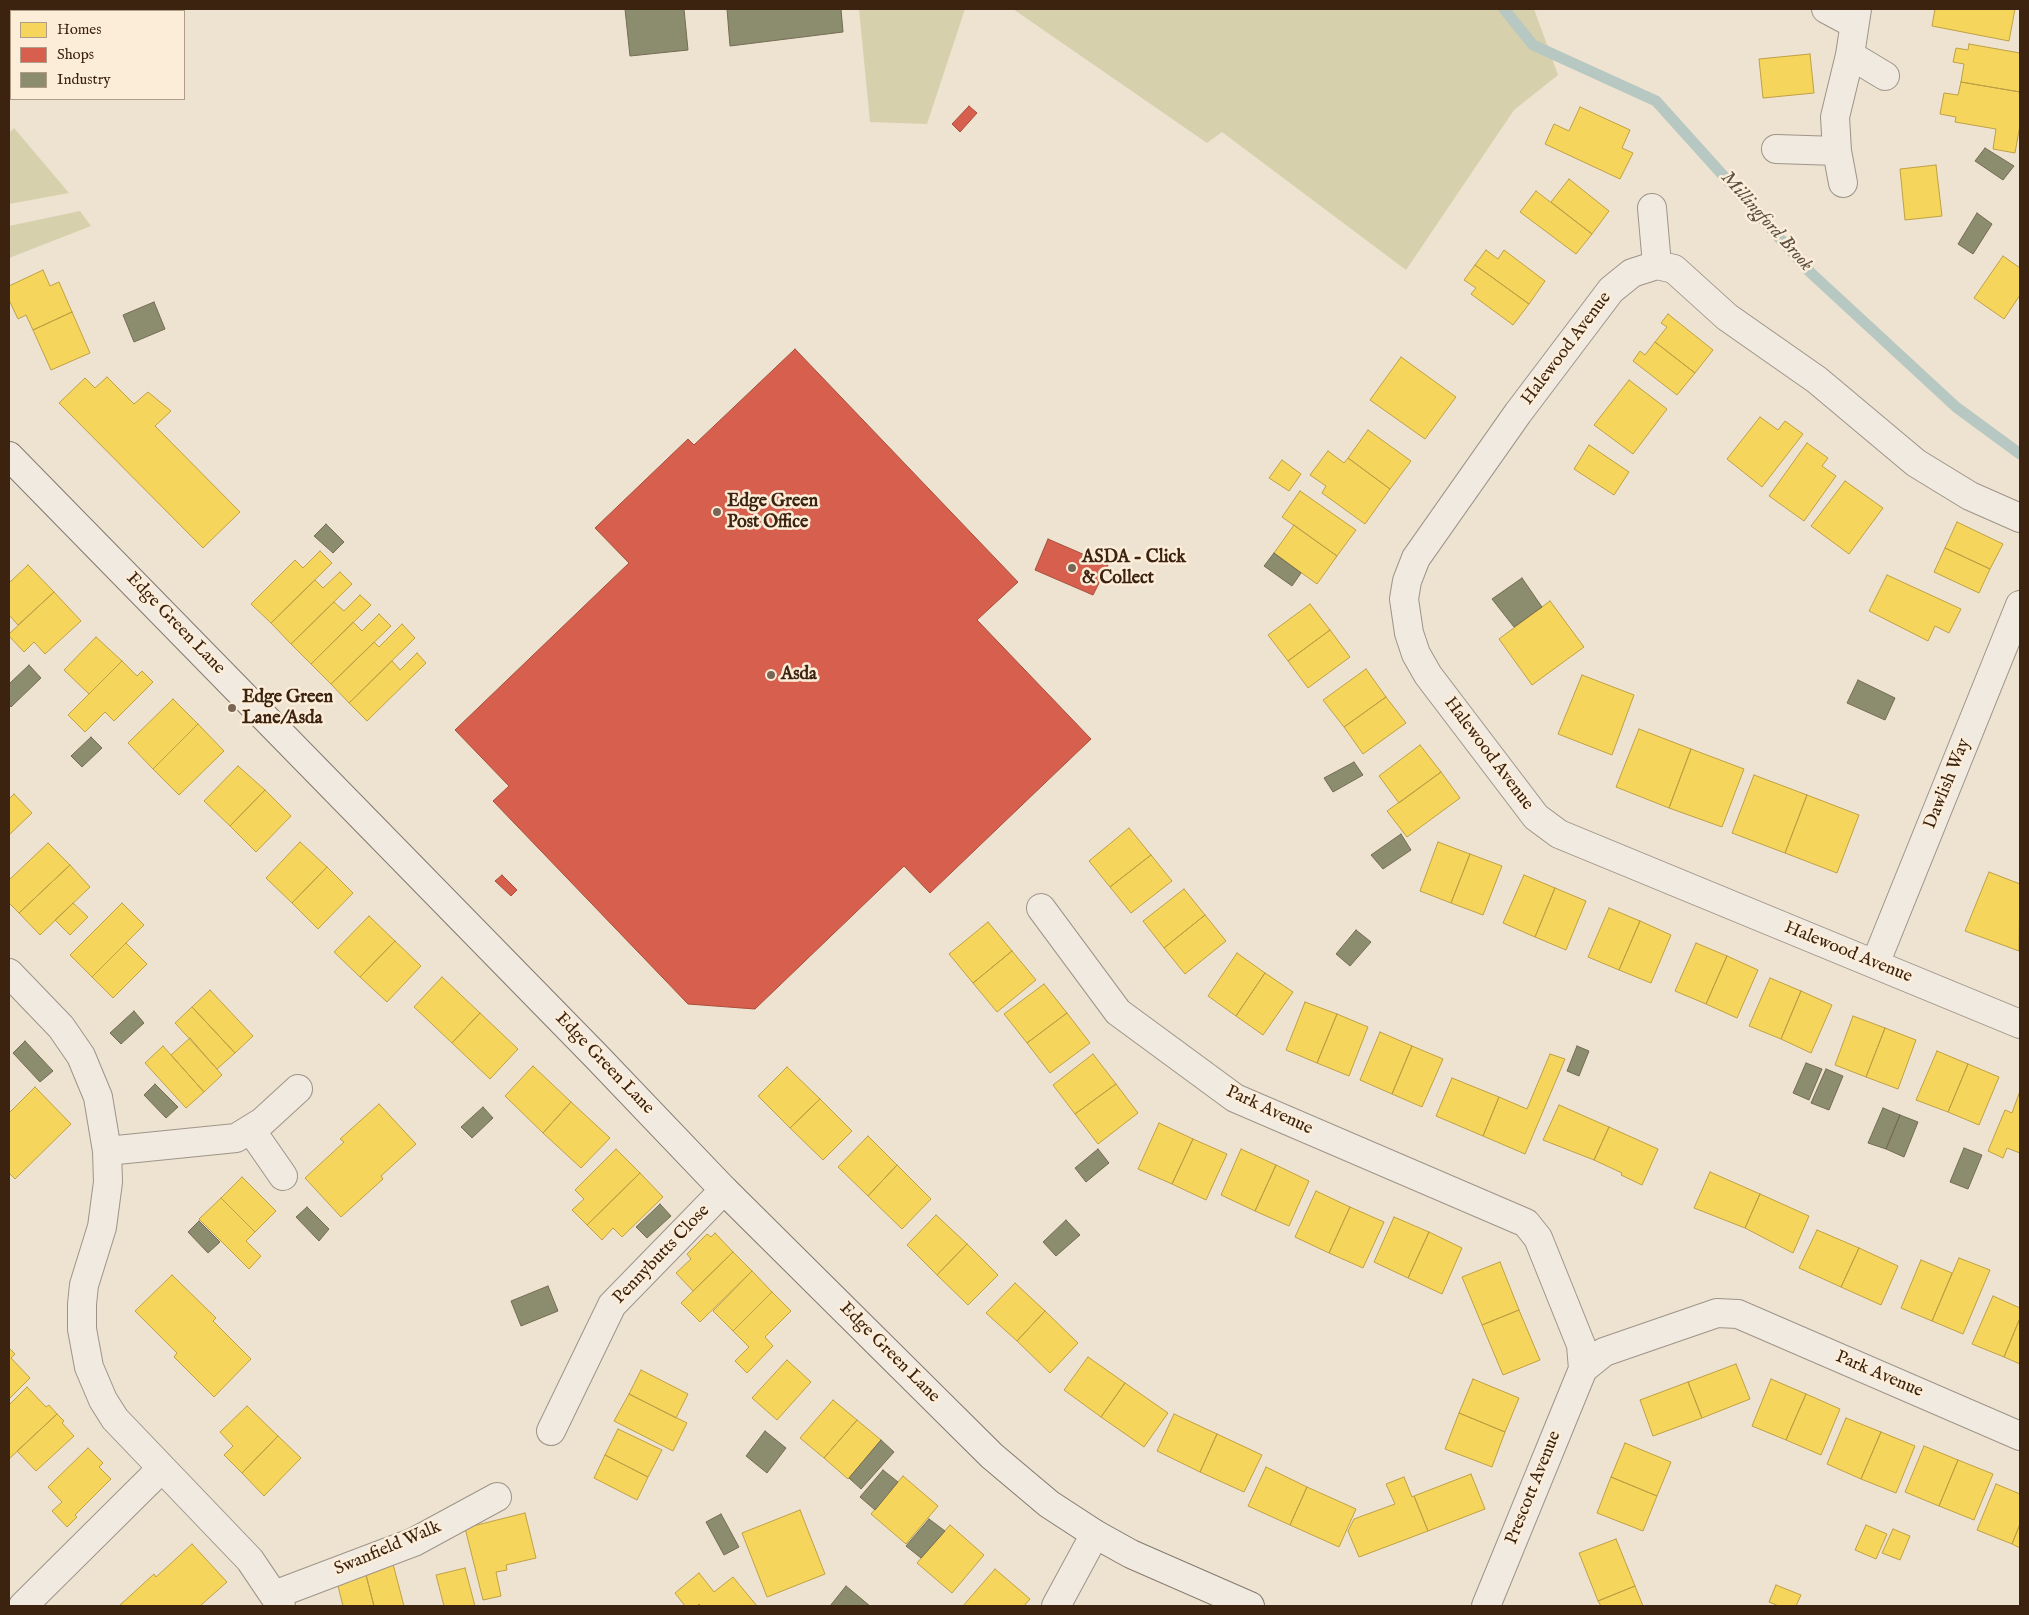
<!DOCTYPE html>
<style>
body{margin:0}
#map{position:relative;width:2029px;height:1615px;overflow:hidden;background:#eee2d1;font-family:"IM FELL English",serif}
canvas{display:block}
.frame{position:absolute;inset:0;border:10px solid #3c2310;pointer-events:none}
.legend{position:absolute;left:10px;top:10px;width:175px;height:90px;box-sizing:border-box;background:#fcedd9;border:1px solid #af9c89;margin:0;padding:6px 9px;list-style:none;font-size:15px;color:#3c2310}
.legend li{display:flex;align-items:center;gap:10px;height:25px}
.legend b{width:25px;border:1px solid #af9c89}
</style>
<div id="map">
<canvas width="2029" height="1615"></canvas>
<div class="frame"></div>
<ul class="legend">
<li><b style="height:14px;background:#f6d55c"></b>Homes</li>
<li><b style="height:14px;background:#d6604d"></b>Shops</li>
<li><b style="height:14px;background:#8c8c6e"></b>Industry</li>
</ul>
</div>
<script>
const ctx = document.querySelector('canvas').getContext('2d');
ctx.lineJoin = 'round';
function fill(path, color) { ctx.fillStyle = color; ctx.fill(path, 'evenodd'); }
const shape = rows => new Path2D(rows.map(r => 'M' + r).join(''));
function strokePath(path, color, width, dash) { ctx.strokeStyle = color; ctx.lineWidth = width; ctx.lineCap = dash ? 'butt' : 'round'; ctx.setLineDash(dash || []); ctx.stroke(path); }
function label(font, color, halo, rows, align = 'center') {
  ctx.font = font + ' "IM FELL English",serif'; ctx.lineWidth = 5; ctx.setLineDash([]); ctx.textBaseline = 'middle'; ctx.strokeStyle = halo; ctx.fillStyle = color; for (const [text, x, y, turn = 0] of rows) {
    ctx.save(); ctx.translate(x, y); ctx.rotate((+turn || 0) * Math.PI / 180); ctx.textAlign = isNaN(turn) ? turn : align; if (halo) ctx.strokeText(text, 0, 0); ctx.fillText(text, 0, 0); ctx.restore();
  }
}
fill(shape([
 [859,9,965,9,927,124,870,122],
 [1013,9,1534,9,1558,75,1514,110,1406,270,1222,132,1207,143],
 [14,128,69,193,9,204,9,133],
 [80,211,91,226,9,258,9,226]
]), '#d7d0ad');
const homes = shape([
 [1935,9,2015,9,2009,41,1932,26,1935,9],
 [1969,44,2020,53,2020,92,1961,82,1964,64,1953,62,1956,48,1968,50,1969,44],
 [1810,54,1814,93,1763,98,1759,59,1810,54],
 [1961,82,2020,92,2020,125,2015,153,1993,149,1996,129,1955,122,1956,117,1940,114,1944,93,1958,95,1961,82],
 [1580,107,1630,130,1622,148,1633,153,1620,179,1545,144,1554,124,1569,131,1580,107],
 [1936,165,1942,216,1905,220,1900,169,1936,165],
 [1569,179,1609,211,1592,234,1551,202,1569,179],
 [1536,191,1592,234,1576,254,1520,212,1536,191],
 [1486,250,1498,259,1504,250,1545,281,1529,304,1475,265,1486,250],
 [2003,256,2020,268,2020,295,2004,319,1974,298,2003,256],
 [1475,265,1529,304,1513,325,1471,294,1476,288,1464,280,1475,265],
 [43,270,50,286,59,282,72,312,33,330,26,315,18,319,9,300,9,286,43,270],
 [72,312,90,353,51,370,33,330,72,312],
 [1668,314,1713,350,1695,373,1655,342,1667,327,1661,323,1668,314],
 [1655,342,1695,373,1677,395,1633,361,1640,351,1645,355,1655,342],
 [1401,357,1456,397,1425,439,1370,400,1401,357],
 [107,377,134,404,148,392,171,411,155,426,240,512,203,548,59,403,85,378,95,388,107,377],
 [1629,380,1667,409,1633,454,1594,425,1629,380],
 [1760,417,1778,430,1785,421,1803,434,1762,487,1727,459,1760,417],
 [1368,430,1411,461,1390,489,1348,458,1368,430],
 [1807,443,1828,458,1822,466,1836,476,1804,521,1769,496,1807,443],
 [1589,445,1629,472,1614,495,1574,469,1589,445],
 [1328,451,1344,463,1348,458,1390,489,1365,524,1322,493,1326,486,1310,475,1328,451],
 [1282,460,1301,474,1289,491,1269,478,1282,460],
 [1845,481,1883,508,1849,554,1811,526,1845,481],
 [1300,491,1356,530,1337,556,1282,517,1300,491],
 [1957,522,2003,544,1990,569,1945,548,1957,522],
 [1294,525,1337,556,1317,584,1274,553,1294,525],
 [1945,548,1990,569,1979,593,1934,572,1945,548],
 [320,551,332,563,271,623,251,604,295,560,303,568,320,551],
 [28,565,54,592,18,625,9,615,9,583,28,565],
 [340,572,352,584,291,644,271,623,315,580,323,588,340,572],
 [1887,575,1961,609,1949,633,1935,626,1928,641,1869,611,1887,575],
 [54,592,81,621,45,654,34,642,24,652,9,636,9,634,54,592],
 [360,595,371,605,311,664,291,644,334,602,344,611,360,595],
 [1550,601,1584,647,1532,685,1499,639,1550,601],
 [1310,604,1330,630,1288,661,1268,635,1310,604],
 [379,614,391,626,331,684,311,664,353,622,362,631,379,614],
 [402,624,415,638,349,703,331,684,374,642,379,647,402,624],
 [1330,630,1350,657,1308,688,1288,661,1330,630],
 [96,637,122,661,89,694,64,670,96,637],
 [417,653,426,663,367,721,349,703,392,661,400,670,417,653],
 [122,661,137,676,142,671,153,682,114,721,105,712,85,732,68,715,122,661],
 [1366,669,1386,697,1344,727,1323,700,1366,669],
 [1582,675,1634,695,1612,755,1558,734,1582,675],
 [1386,697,1406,723,1363,754,1344,727,1386,697],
 [173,699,198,724,153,769,128,743,173,699],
 [198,724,224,751,179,795,153,769,198,724],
 [1639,729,1691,749,1669,808,1616,787,1639,729],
 [1420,745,1441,772,1399,803,1379,776,1420,745],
 [1691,749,1744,769,1722,827,1669,808,1691,749],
 [238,766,265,790,230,826,204,801,238,766],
 [1441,772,1460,798,1407,837,1387,811,1441,772],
 [1754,775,1807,795,1785,853,1732,833,1754,775],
 [265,790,291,816,256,852,230,826,265,790],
 [14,794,32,813,9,835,9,799,14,794],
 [1807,795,1859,815,1837,873,1785,853,1807,795],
 [1129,828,1151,855,1110,887,1089,861,1129,828],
 [300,842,327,867,292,903,266,878,300,842],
 [1438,842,1470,854,1451,903,1420,891,1438,842],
 [48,843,70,865,19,913,9,903,9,880,48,843],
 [1470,854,1502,866,1483,915,1451,903,1470,854],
 [1151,855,1172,881,1131,913,1110,887,1151,855],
 [70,865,90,887,40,935,19,913,70,865],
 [327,867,353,893,318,929,292,903,327,867],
 [1989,872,2020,884,2019,951,1965,931,1989,872],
 [1524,875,1555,888,1535,937,1503,923,1524,875],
 [1555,888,1586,901,1566,950,1535,937,1555,888],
 [1184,889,1205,915,1164,948,1143,921,1184,889],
 [73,903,88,917,70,935,55,920,73,903],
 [122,903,144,925,92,977,70,955,122,903],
 [1609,908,1640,921,1619,970,1588,957,1609,908],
 [1205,915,1226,941,1185,974,1164,948,1205,915],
 [369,916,395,941,360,977,334,952,369,916],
 [1640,921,1671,935,1651,983,1619,970,1640,921],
 [988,922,1012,951,973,983,949,954,988,922],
 [395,941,421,966,387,1002,360,977,395,941],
 [126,943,147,964,113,998,92,977,126,943],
 [1696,943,1727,956,1706,1004,1675,991,1696,943],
 [1012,951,1036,980,997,1012,973,983,1012,951],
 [1237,953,1265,973,1236,1016,1208,996,1237,953],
 [1727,956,1758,970,1737,1018,1706,1004,1727,956],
 [1265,973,1293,992,1263,1035,1236,1016,1265,973],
 [442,977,480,1013,452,1043,414,1007,442,977],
 [1770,978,1801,991,1781,1039,1749,1026,1770,978],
 [1044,984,1067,1013,1027,1043,1004,1014,1044,984],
 [210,990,253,1036,235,1053,192,1007,210,990],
 [1801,991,1832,1005,1811,1053,1781,1039,1801,991],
 [1305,1002,1337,1014,1317,1063,1286,1050,1305,1002],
 [192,1007,235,1053,217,1069,175,1023,192,1007],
 [480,1013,518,1049,490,1079,452,1043,480,1013],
 [1067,1013,1090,1043,1050,1073,1027,1043,1067,1013],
 [1337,1014,1368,1027,1349,1076,1317,1063,1337,1014],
 [1853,1016,1885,1028,1866,1077,1835,1065,1853,1016],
 [1885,1028,1916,1040,1898,1089,1866,1077,1885,1028],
 [1380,1032,1412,1046,1392,1094,1360,1080,1380,1032],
 [190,1038,222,1075,204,1092,171,1055,190,1038],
 [163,1046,204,1092,186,1108,145,1063,163,1046],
 [1412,1046,1443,1059,1422,1107,1392,1094,1412,1046],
 [1937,1051,1968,1064,1948,1112,1916,1100,1937,1051],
 [1093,1054,1116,1084,1075,1114,1053,1085,1093,1054],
 [1550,1054,1565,1059,1525,1154,1483,1136,1499,1097,1527,1109,1550,1054],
 [1968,1064,1999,1077,1979,1125,1948,1112,1968,1064],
 [533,1066,571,1102,543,1133,505,1096,533,1066],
 [787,1067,820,1099,790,1128,758,1096,787,1067],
 [1452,1078,1499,1097,1483,1136,1436,1116,1452,1078],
 [1116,1084,1138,1113,1098,1144,1075,1114,1116,1084],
 [35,1087,71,1124,15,1179,9,1173,9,1113,35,1087],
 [2020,1091,2020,1153,2007,1148,2003,1158,1988,1151,2005,1110,2012,1113,2020,1091],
 [820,1099,852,1131,823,1160,790,1128,820,1099],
 [571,1102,610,1138,581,1168,543,1133,571,1102],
 [379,1104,416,1144,381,1176,383,1179,341,1217,305,1178,344,1142,340,1139,379,1104],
 [1559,1105,1609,1127,1594,1160,1543,1140,1559,1105],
 [1159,1123,1193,1139,1172,1184,1138,1169,1159,1123],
 [1609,1127,1658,1149,1642,1185,1621,1175,1622,1173,1594,1160,1609,1127],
 [868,1136,897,1165,868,1196,838,1167,868,1136],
 [1193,1139,1227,1154,1206,1200,1172,1184,1193,1139],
 [616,1149,640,1173,587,1225,572,1210,584,1199,575,1190,616,1149],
 [1241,1149,1276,1165,1255,1211,1221,1195,1241,1149],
 [897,1165,931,1199,902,1229,868,1196,897,1165],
 [1276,1165,1309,1181,1289,1226,1255,1211,1276,1165],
 [1710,1172,1760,1194,1745,1228,1694,1208,1710,1172],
 [640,1173,663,1197,622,1237,613,1228,602,1240,587,1225,640,1173],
 [242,1177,276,1211,255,1232,221,1198,242,1177],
 [1316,1191,1350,1207,1329,1253,1295,1237,1316,1191],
 [1760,1194,1809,1216,1793,1253,1745,1228,1760,1194],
 [221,1198,255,1232,246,1241,261,1256,249,1269,199,1219,221,1198],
 [1350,1207,1384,1222,1363,1268,1329,1253,1350,1207],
 [936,1215,967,1244,937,1275,907,1245,936,1215],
 [1394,1217,1429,1232,1408,1278,1374,1262,1394,1217],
 [1817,1230,1859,1248,1841,1287,1799,1268,1817,1230],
 [1429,1232,1462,1248,1442,1294,1408,1278,1429,1232],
 [715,1233,733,1252,693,1291,676,1273,691,1259,687,1254,707,1234,711,1237,715,1233],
 [967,1244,998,1275,968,1305,937,1275,967,1244],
 [1859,1248,1898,1266,1881,1305,1841,1287,1859,1248],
 [733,1252,752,1271,700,1322,681,1303,733,1252],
 [1959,1258,1990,1270,1963,1334,1932,1321,1959,1258],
 [1921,1260,1952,1273,1932,1321,1901,1308,1921,1260],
 [1500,1262,1519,1310,1482,1325,1462,1277,1500,1262],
 [752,1271,772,1292,733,1331,713,1311,752,1271],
 [172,1275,216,1318,213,1321,251,1359,214,1397,174,1357,177,1353,135,1311,172,1275],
 [1015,1283,1045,1311,1017,1341,986,1313,1015,1283],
 [772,1292,791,1311,765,1337,773,1346,747,1373,735,1361,749,1347,733,1331,772,1292],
 [1993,1296,2020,1308,2020,1318,2004,1357,1972,1344,1993,1296],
 [1519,1310,1540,1360,1503,1375,1482,1325,1519,1310],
 [1045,1311,1078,1343,1050,1373,1017,1341,1045,1311],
 [2020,1318,2020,1364,2004,1357,2020,1318],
 [9,1348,15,1354,11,1358,30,1378,9,1399,9,1348],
 [1088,1357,1125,1383,1101,1417,1064,1390,1088,1357],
 [787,1360,811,1382,777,1420,752,1398,787,1360],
 [1736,1364,1750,1399,1702,1418,1688,1382,1736,1364],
 [641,1370,688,1394,676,1418,629,1394,641,1370],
 [1473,1379,1519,1398,1505,1432,1459,1413,1473,1379],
 [1771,1379,1806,1394,1786,1440,1752,1426,1771,1379],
 [1688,1382,1702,1418,1653,1436,1640,1400,1688,1382],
 [1125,1383,1168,1413,1144,1447,1101,1417,1125,1383],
 [27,1387,46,1407,49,1405,57,1414,9,1459,9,1405,27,1387],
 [629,1394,687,1423,673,1451,614,1421,629,1394],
 [1806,1394,1840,1409,1821,1455,1786,1440,1806,1394],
 [833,1400,857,1420,824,1458,800,1438,833,1400],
 [247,1406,278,1436,242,1473,224,1455,233,1446,220,1432,247,1406],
 [1459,1413,1505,1432,1492,1467,1445,1449,1459,1413],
 [57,1414,64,1421,62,1423,74,1436,36,1471,17,1451,57,1414],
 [1174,1414,1217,1434,1200,1472,1157,1451,1174,1414],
 [1846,1418,1881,1432,1861,1479,1827,1464,1846,1418],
 [857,1420,881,1440,848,1479,824,1458,857,1420],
 [618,1429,662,1450,648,1477,605,1455,618,1429],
 [1881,1432,1915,1446,1896,1493,1861,1479,1881,1432],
 [1217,1434,1262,1455,1244,1492,1200,1472,1217,1434],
 [278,1436,301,1458,264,1496,242,1473,278,1436],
 [1625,1443,1671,1462,1657,1496,1611,1477,1625,1443],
 [1924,1446,1958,1460,1939,1506,1905,1492,1924,1446],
 [88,1448,103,1463,99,1467,111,1479,75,1515,77,1517,67,1527,52,1511,62,1502,48,1487,88,1448],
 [605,1455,648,1477,637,1500,594,1478,605,1455],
 [1958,1460,1993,1474,1974,1520,1939,1506,1958,1460],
 [1266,1467,1307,1487,1290,1525,1248,1506,1266,1467],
 [1471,1474,1485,1509,1428,1531,1414,1496,1471,1474],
 [903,1476,938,1506,906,1544,871,1514,903,1476],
 [1404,1477,1412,1497,1414,1496,1428,1531,1359,1557,1348,1531,1354,1519,1395,1504,1386,1484,1404,1477],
 [1611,1477,1657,1496,1643,1531,1597,1513,1611,1477],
 [1996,1484,2020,1494,2020,1524,2012,1544,1977,1530,1996,1484],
 [1307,1487,1356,1509,1339,1547,1290,1525,1307,1487],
 [800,1510,825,1574,767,1597,742,1533,800,1510],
 [525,1513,536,1558,506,1565,507,1570,496,1572,501,1596,483,1600,465,1528,525,1513],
 [2020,1524,2020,1548,2012,1544,2020,1524],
 [950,1525,984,1555,952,1593,917,1563,950,1525],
 [1866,1525,1887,1534,1876,1559,1855,1550,1866,1525],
 [1893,1529,1910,1536,1900,1560,1882,1553,1893,1529],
 [1616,1539,1635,1586,1598,1601,1579,1553,1616,1539],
 [192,1544,227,1582,200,1606,119,1606,154,1574,156,1577,192,1544],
 [393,1564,404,1606,374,1606,365,1571,393,1564],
 [465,1568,475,1606,444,1606,436,1575,465,1568],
 [995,1569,1030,1599,1024,1606,963,1606,995,1569],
 [365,1571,374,1606,343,1606,336,1578,365,1571],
 [699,1573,714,1592,733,1577,757,1606,701,1606,699,1604,697,1606,685,1606,675,1593,699,1573],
 [1776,1585,1801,1595,1796,1606,1779,1606,1769,1602,1776,1585],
 [1635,1586,1643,1606,1601,1606,1598,1601,1635,1586]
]);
fill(homes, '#f6d55c');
strokePath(homes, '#bea045', 1);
const shops = shape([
 [969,106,977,113,960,132,952,124,969,106],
 [795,349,1018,582,977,620,1091,739,930,893,904,866,755,1009,688,1004,493,801,509,786,455,730,629,563,595,528,688,439,694,445,795,349],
 [1048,539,1108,565,1093,595,1035,570,1048,539],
 [502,875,517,890,511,896,495,881,502,875]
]);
fill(shops, '#d6604d');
strokePath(shops, '#a84e3b', 1);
const industry = shape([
 [625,9,684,9,688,50,630,56,625,9],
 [727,9,841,9,843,32,730,46,727,9],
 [1985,148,2014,166,2003,180,1975,161,1985,148],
 [1977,213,1992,224,1973,254,1958,244,1977,213],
 [154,302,165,329,134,342,123,315,154,302],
 [326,524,344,542,333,553,314,536,326,524],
 [1274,553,1301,573,1292,586,1264,566,1274,553],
 [1522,578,1542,607,1514,627,1492,599,1522,578],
 [29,665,41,678,11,707,9,704,9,684,29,665],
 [1858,680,1895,698,1885,720,1847,703,1858,680],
 [91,737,102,748,82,767,71,756,91,737],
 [1354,762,1363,775,1333,792,1324,778,1354,762],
 [1401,834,1411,850,1383,869,1371,855,1401,834],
 [1356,930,1371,942,1350,966,1336,954,1356,930],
 [134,1011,144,1023,121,1044,110,1033,134,1011],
 [25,1041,53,1071,40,1082,13,1053,25,1041],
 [1577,1046,1589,1051,1579,1076,1567,1071,1577,1046],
 [1806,1063,1822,1069,1809,1100,1793,1093,1806,1063],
 [1826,1069,1843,1076,1829,1110,1811,1103,1826,1069],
 [155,1084,178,1107,166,1118,144,1095,155,1084],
 [483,1107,493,1118,472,1138,461,1127,483,1107],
 [1883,1108,1900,1115,1886,1149,1868,1143,1883,1108],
 [1900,1115,1918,1122,1904,1157,1886,1149,1900,1115],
 [1964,1148,1982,1155,1968,1189,1950,1182,1964,1148],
 [1098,1149,1109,1163,1086,1182,1075,1168,1098,1149],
 [660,1204,671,1216,647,1238,636,1227,660,1204],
 [307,1207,329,1229,319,1241,296,1217,307,1207],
 [1066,1220,1080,1235,1056,1256,1043,1242,1066,1220],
 [199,1221,220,1242,208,1253,188,1232,199,1221],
 [548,1286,558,1311,521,1326,511,1301,548,1286],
 [765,1431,786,1448,767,1473,746,1456,765,1431],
 [881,1440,894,1452,861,1489,849,1478,881,1440],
 [883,1470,898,1482,875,1510,860,1497,883,1470],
 [721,1514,739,1547,724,1555,706,1522,721,1514],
 [929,1519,945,1531,921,1558,906,1546,929,1519],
 [846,1586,870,1606,830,1606,846,1586]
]);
fill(industry, '#8c8c6e');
strokePath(industry, '#746c52', 1);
strokePath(shape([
 [1504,9,1533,45,1656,101,1811,273,1956,407,2020,454]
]), '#b7c8c2', 11);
const street = shape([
 [1826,9,1854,24],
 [1850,55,1885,76],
 [1776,149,1837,151],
 [1843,183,1837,151,1835,117,1850,55,1857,9],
 [1652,208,1657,265,1674,269,1727,317,1817,380,1916,463,1970,496,2020,518],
 [1657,265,1632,273,1611,290,1518,413,1416,558,1407,581,1404,599,1409,633,1416,654,1428,675,1536,817,1559,834,2020,1024],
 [1041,908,1118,1012,1235,1098,1526,1223,1538,1238,1581,1345,1583,1369,1486,1606],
 [1875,964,2020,605],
 [9,973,61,1027,81,1056,98,1097,107,1151,108,1182,102,1227,84,1285,82,1304,82,1329,89,1367,103,1400,115,1419,250,1560,281,1606],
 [251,1130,283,1176],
 [107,1151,236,1138,262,1122,298,1089],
 [1583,1369,1604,1352,1717,1313,1738,1314,2020,1436],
 [551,1431,612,1305,724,1190],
 [274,1595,414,1542,497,1497],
 [23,1606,161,1469],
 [1056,1606,1095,1534]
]);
const secondary = shape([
 [9,456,596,1056,724,1190,992,1456,1049,1504,1095,1534,1131,1554,1250,1606]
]);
strokePath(street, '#9e9488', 30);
strokePath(secondary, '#847a6f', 30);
strokePath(street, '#f1eae1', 28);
strokePath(secondary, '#f1eae1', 28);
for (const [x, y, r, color] of [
 [717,512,5,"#7a6654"],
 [1072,568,5,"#7a6654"],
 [771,675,5,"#7a6654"],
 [232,708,5,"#7a6654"]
]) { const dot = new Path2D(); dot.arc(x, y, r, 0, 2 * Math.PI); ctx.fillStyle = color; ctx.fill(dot); strokePath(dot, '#fcedd9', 2); }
label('18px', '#3c2310', '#fcedd9', [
 ["Halewood Avenue",1567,349,-53],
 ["Edge Green Lane",175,624,46],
 ["Halewood Avenue",1488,754,53],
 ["Dawlish Way",1948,784,-68],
 ["Halewood Avenue",1848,953,22],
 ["Edge Green Lane",604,1064,46],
 ["Park Avenue",1269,1111,25],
 ["Pennybutts Close",662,1255,-46],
 ["Edge Green Lane",889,1353,45],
 ["Park Avenue",1879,1375,23],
 ["Prescott Avenue",1534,1488,-68],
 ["Swanfield Walk",388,1549,-23]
]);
label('bold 18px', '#3c2310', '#fcedd9', [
 ["Edge Green",727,502],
 ["Post Office",727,523],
 ["ASDA - Click",1082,558],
 ["& Collect",1082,579],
 ["Asda",781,675],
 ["Edge Green",242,698],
 ["Lane/Asda",242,719]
], 'left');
label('italic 19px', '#5a5143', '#fcedd9', [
 ["Millingford Brook",1766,222,48]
]);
</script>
